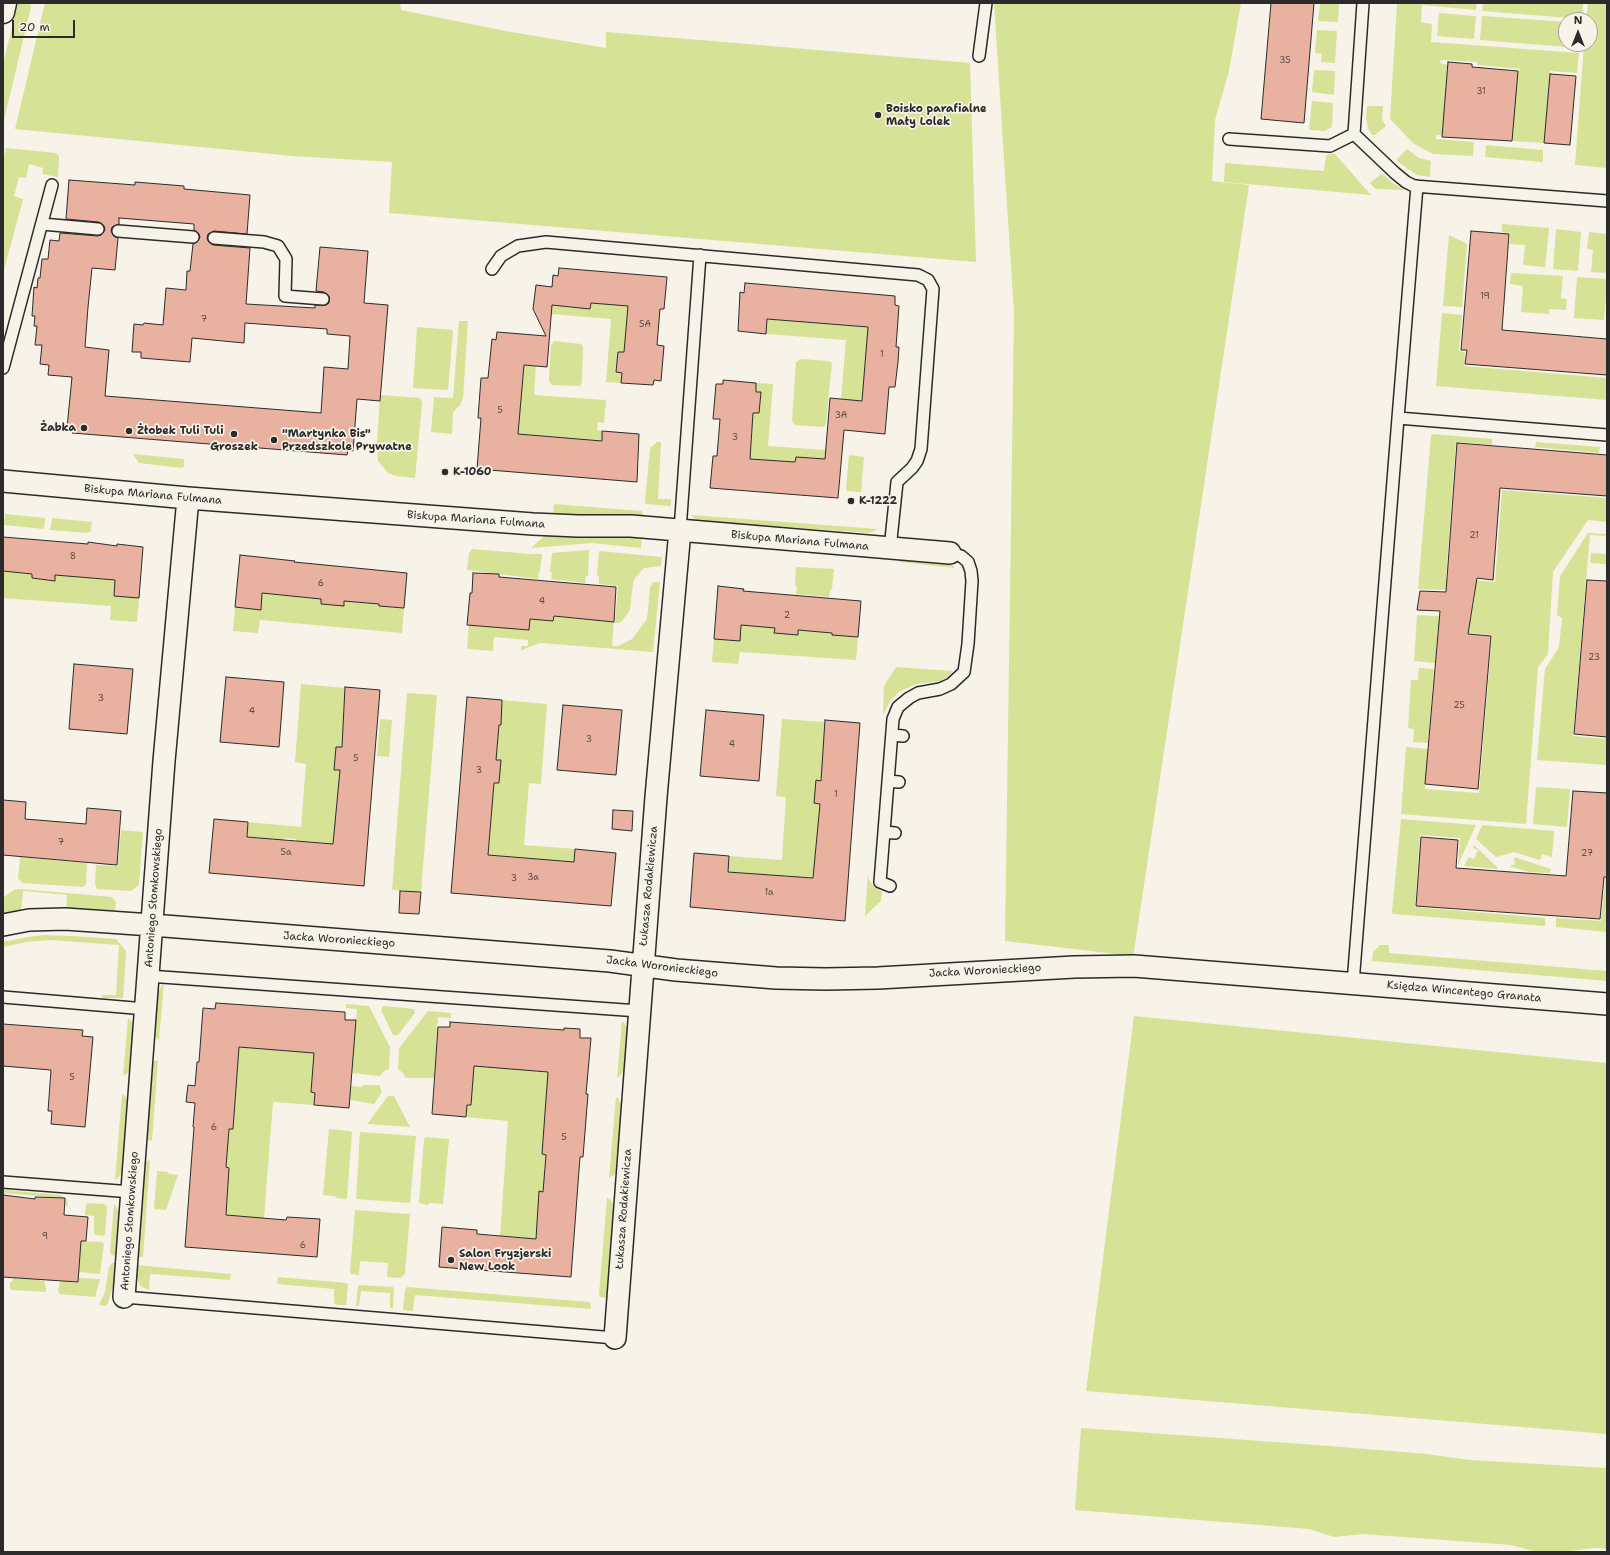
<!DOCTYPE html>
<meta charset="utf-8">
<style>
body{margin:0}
#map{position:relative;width:1610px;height:1555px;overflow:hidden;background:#f7f3e8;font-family:"Shantell Sans",sans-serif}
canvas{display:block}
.frame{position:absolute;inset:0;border:4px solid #2b2b2b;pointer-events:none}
.north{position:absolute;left:1558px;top:12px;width:40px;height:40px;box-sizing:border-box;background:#f7f3e8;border:1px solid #a5a39c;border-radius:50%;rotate:0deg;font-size:11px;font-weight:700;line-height:16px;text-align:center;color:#2b2b2b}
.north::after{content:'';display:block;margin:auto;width:14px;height:18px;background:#2b2b2b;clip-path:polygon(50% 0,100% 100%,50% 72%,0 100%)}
.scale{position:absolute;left:12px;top:20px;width:63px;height:18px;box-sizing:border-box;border:2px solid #2b2b2b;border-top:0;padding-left:5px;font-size:12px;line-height:14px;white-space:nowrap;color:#2b2b2b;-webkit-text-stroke:3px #f7f3e8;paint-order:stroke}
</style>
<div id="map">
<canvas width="1610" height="1555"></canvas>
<div class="frame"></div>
<div class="north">N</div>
<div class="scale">20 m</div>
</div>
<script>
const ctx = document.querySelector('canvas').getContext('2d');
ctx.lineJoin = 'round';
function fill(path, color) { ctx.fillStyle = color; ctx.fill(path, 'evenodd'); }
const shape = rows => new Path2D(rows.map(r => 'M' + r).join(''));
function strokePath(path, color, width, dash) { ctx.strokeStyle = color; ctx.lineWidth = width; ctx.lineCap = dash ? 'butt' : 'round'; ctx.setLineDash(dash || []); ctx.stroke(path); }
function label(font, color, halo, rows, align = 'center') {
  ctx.font = font + ' "Shantell Sans",sans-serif'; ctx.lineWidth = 3.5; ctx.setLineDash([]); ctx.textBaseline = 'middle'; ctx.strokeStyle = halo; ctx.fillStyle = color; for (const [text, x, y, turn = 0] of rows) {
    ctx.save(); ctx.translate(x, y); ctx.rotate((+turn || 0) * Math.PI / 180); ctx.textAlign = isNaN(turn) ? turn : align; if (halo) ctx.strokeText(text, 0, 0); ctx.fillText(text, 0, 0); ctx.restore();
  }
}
fill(shape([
 [18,3,30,3,31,7,3,124,3,64],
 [45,3,400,3,401,10,511,32,606,48,606,32,970,63,976,262,389,213,392,162,293,156,15,129],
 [994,3,1241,3,1229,71,1215,120,1212,181,1249,185,1133,958,1108,953,1005,941,1014,313],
 [1320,3,1339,3,1338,22,1318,21],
 [1397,3,1477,3,1476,10,1422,5,1421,22,1432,24,1431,42,1579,53,1577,73,1550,71,1544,143,1512,141,1513,139,1507,138,1517,72,1519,72,1520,69,1477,65,1477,62,1441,60,1440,62,1442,64,1448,65,1442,135,1436,135,1436,139,1474,142,1473,156,1433,154,1414,144,1390,119],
 [1483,3,1583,3,1582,19,1482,11],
 [1588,3,1607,3,1607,168,1575,165,1584,44,1590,44,1590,20,1586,20],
 [1439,13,1476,16,1474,39,1437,36],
 [1482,16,1566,22,1566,44,1580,44,1579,48,1480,40],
 [1317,30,1337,31,1335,63,1321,62,1322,54,1315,53],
 [1314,70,1335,71,1334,95,1312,92],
 [1312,101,1333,103,1332,127,1325,131,1309,130],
 [1367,106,1383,106,1382,119,1386,126,1375,135,1372,135,1368,128,1366,119],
 [1486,145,1543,150,1543,162,1485,157],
 [6,148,56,153,59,156,58,177,42,174,43,168,29,164,26,178,19,177,14,196,23,199,3,274,3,159],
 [1407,149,1419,158,1431,161,1430,177,1417,175,1397,161,1397,159],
 [1330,154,1335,154,1371,195,1224,182,1225,163,1324,171,1326,156],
 [1381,174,1384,175,1394,184,1405,190,1375,189,1370,183],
 [1502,224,1549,228,1545,267,1523,265,1525,245,1510,244,1510,233,1502,232],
 [1556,229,1581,232,1578,271,1553,269],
 [1589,232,1607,234,1606,273,1591,272,1593,250,1587,249],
 [1449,235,1467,244,1462,307,1443,306],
 [1511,273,1563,276,1561,298,1567,299,1566,310,1549,309,1549,314,1521,312,1523,286,1510,284],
 [1577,277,1607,279,1607,294,1606,295,1604,320,1574,318],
 [553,300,561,306,590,309,591,303,628,306,624,352,617,372,622,373,621,383,606,382,611,319,551,314],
 [1442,313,1462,315,1459,351,1465,352,1464,366,1607,378,1607,400,1436,386],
 [767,319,868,327,862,401,841,399,846,340,766,334],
 [459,321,468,321,463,398,460,405,453,412,452,434,431,432,434,397,453,398],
 [417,327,453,330,448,390,413,388],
 [554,341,581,344,583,346,582,382,580,386,552,385,549,381,551,345],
 [801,359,829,361,832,363,826,423,824,427,795,425,792,421,796,362],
 [524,365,536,366,534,395,606,400,604,423,598,422,597,430,602,431,602,441,518,434],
 [756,383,773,384,768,446,826,450,826,459,796,457,795,462,750,459,753,413,759,413,761,392,756,392],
 [380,395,420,398,422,403,415,478,396,476,388,473,378,461,377,442],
 [1432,434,1492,439,1492,445,1456,442,1446,578,1495,582,1502,490,1607,498,1607,522,1588,520,1553,572,1548,654,1538,667,1526,824,1401,814,1406,747,1428,749,1425,789,1479,793,1492,635,1438,630,1435,663,1414,661,1417,615,1471,618,1475,597,1447,590,1418,589,1431,436],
 [657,442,661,442,658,499,671,499,671,506,646,504,645,502,650,448],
 [1536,442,1600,447,1599,453,1535,447],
 [133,454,184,459,184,466,182,468,139,463],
 [849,455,864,457,861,492,846,491],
 [554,504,641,511,645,517,553,517],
 [5,514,45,518,44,529,4,525],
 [691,515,878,529,869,533,700,521,695,519],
 [52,518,92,522,91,531,87,533,50,530],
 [1588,533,1607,534,1607,536,1590,535,1573,736,1607,739,1607,765,1537,760,1545,669,1559,647,1562,618,1557,615,1560,576],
 [544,536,642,536,641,548,591,543,531,548],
 [472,549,530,554,542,554,540,571,539,572,538,579,467,570,469,553],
 [589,550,588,576,586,576,585,583,551,579,552,573,550,572,552,553],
 [599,551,662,557,661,566,644,568,635,578,633,583,630,610,622,621,619,623,615,623,618,586,599,584,599,576,597,576],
 [1591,553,1607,554,1607,564,1590,563],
 [903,557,949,562,955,568,899,562],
 [796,567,834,569,832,589,830,590,829,597,796,594,797,587,795,585],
 [3,571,32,574,32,578,54,581,55,575,115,580,114,596,139,598,137,622,110,620,111,606,3,598],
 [653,582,660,582,653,652,541,643,531,646,521,651,521,646,528,646,528,640,494,637,493,651,467,649,469,625,530,619,553,621,554,616,614,622,612,646,618,646,632,639,647,619,650,588],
 [262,593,321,599,321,604,343,606,344,601,379,604,379,606,404,608,402,633,260,620,258,633,233,631,235,607,261,610],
 [741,625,775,628,775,633,797,635,798,630,832,633,832,635,858,637,856,660,740,652,738,664,712,662,714,639,739,641],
 [896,667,953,671,949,676,942,681,916,684,899,692,891,700,883,715,884,686],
 [1419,668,1434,669,1428,743,1413,742,1414,729,1408,728,1411,680,1418,680],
 [301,684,345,688,342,747,336,747,334,770,340,770,333,847,329,843,296,841,296,839,284,838,284,840,251,837,247,840,248,822,301,827,306,764,295,762],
 [407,693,437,695,421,892,392,890],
 [502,700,547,704,541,784,529,783,524,845,575,849,574,862,488,855,494,783,499,783,501,760,496,760,499,725,501,725],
 [380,719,392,720,389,757,377,756],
 [782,719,825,722,821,781,816,780,814,803,820,804,813,878,728,872,729,856,782,860,786,797,776,796],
 [1536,787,1570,789,1567,827,1533,824],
 [1401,819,1476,825,1458,865,1460,838,1420,835,1415,907,1545,918,1545,926,1393,914,1392,912],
 [1482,825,1554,831,1552,857,1542,854,1540,860,1514,852,1496,857,1476,839],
 [121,830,143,832,139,885,131,891,97,889,95,884,96,865,118,866],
 [1474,845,1498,868,1498,869,1464,866,1469,857,1474,859,1478,850,1473,848],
 [20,857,87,863,86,884,83,887,22,883,18,878],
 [1514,857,1551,869,1550,873,1529,872,1509,866,1515,864],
 [868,874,869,880,874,887,882,892,881,901,865,916],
 [1605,878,1607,878,1607,932,1556,927,1556,918,1601,921],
 [21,889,112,897,116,902,115,913,66,908,67,895,23,891,21,911,3,914,3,898,14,890],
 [43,935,72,936,116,939,126,951,123,998,103,998,101,995,116,995,119,945,50,940,26,942,3,947,3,942,27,937],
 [1380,945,1389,945,1389,953,1607,971,1607,981,1372,961,1373,952],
 [164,983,159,1040,153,1034,157,997,160,988],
 [346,1004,369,1006,390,1047,389,1069,384,1071,380,1076,352,1073,357,1009,346,1008],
 [383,1006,414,1009,415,1013,398,1035,393,1035,381,1010],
 [428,1011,451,1013,451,1018,438,1017,434,1078,406,1078,403,1073,398,1069,399,1048],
 [1134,1016,1607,1063,1607,1434,1086,1391],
 [128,1018,133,1023,134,1027,131,1068,127,1074,123,1075],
 [622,1021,626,1026,628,1030,624,1071,618,1078,617,1078],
 [235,1041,318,1048,313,1071,311,1092,315,1093,314,1105,273,1102,264,1218,222,1215,227,1198,229,1168,226,1167,229,1129,233,1129,237,1068],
 [158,1060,152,1141,148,1140,146,1131,151,1065,152,1062],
 [471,1061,553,1067,547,1091,542,1154,546,1155,543,1192,539,1192,537,1223,540,1239,500,1236,508,1121,466,1117],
 [363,1085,379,1085,382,1092,374,1104,350,1100,351,1086,362,1087],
 [122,1094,125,1096,128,1101,123,1166,121,1175,115,1180],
 [388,1096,394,1096,410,1127,367,1124],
 [616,1097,618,1098,622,1105,617,1173,609,1178],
 [329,1129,350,1131,352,1132,347,1198,345,1199,336,1198,335,1196,323,1195],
 [360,1132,416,1136,410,1203,356,1199],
 [426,1137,449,1139,443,1204,429,1203,428,1205,419,1203,424,1139],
 [150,1160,143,1257,137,1257,143,1175,144,1165,147,1161],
 [157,1171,168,1172,169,1174,178,1175,166,1210,154,1209],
 [3,1190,61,1195,67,1200,68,1206,66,1206,65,1201,61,1198,3,1193],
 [607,1197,612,1202,614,1207,607,1298,600,1297,599,1295],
 [88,1203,104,1204,107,1206,105,1234,103,1236,96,1235,94,1233,94,1216,85,1215,86,1205],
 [114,1203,119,1213,117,1256,112,1255,110,1253],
 [355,1210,410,1214,405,1274,400,1278,387,1277,388,1263,360,1261,359,1275,351,1274,350,1272],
 [81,1241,102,1242,104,1244,100,1274,79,1272],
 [112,1263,116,1263,113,1286,108,1303,106,1306,99,1305,105,1292,109,1267],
 [136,1265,231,1274,230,1280,150,1274,149,1290,142,1287,139,1284,136,1272],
 [22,1274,37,1275,37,1280,45,1281,45,1287,46,1287,46,1290,45,1292,12,1290,10,1288,10,1282,12,1282,13,1278,22,1279],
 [278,1277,347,1283,348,1285,346,1305,337,1305,334,1303,334,1289,277,1284],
 [79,1278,100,1279,95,1297,59,1294,58,1288,59,1288,60,1281,78,1283],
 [359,1285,393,1287,394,1289,393,1308,390,1308,390,1293,361,1291,359,1306,356,1306,358,1286],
 [407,1287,590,1302,591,1309,415,1295,413,1311,403,1310,405,1290],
 [1081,1428,1317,1445,1427,1454,1470,1460,1607,1468,1607,1549,1594,1548,1562,1552,1537,1552,1511,1545,1363,1534,1334,1537,1309,1529,1075,1510]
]), '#d6e295');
const building = shape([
 [1271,3,1314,3,1304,123,1261,119,1271,3],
 [1448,62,1472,64,1472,67,1518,71,1512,141,1442,137,1448,62],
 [1550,74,1576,76,1570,145,1544,143,1550,74],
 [69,180,135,185,135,182,184,186,184,189,250,195,247,234,214,231,208,234,207,238,208,241,213,245,250,248,246,304,315,308,315,305,326,305,329,303,329,296,324,292,316,291,320,247,368,251,364,303,388,305,380,401,357,399,353,451,348,450,347,455,72,433,72,429,67,428,72,377,48,375,49,365,40,364,42,345,35,345,37,326,34,326,35,316,32,316,34,287,37,288,38,278,40,278,42,259,48,259,50,240,59,241,60,233,98,236,101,235,105,230,104,226,99,222,66,219,69,180],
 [119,218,194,224,194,230,199,234,200,237,198,241,193,244,190,271,187,271,186,290,166,288,163,325,144,323,143,325,134,324,132,352,141,352,141,358,190,362,192,338,244,343,245,323,327,329,327,334,350,336,348,369,324,367,321,413,105,396,109,350,85,347,88,307,92,268,115,270,118,238,114,236,111,231,112,227,119,224,119,218],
 [1471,231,1509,234,1502,330,1607,339,1607,375,1465,364,1467,350,1461,350,1471,231],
 [559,268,667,277,664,309,660,309,657,345,664,346,661,381,654,380,653,385,621,383,622,373,616,372,618,352,624,352,628,306,591,303,590,309,552,305,547,367,524,365,518,434,602,441,602,431,639,434,637,482,477,469,481,418,478,418,481,378,488,378,492,339,496,340,497,332,546,336,533,309,536,285,552,287,553,275,558,276,559,268],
 [745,283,895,296,895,305,899,306,896,347,899,347,898,362,895,387,889,387,885,434,844,430,838,498,710,488,713,456,717,456,720,419,713,419,716,384,723,384,723,380,756,383,756,392,761,392,759,413,753,413,750,459,795,462,796,457,825,459,830,398,862,401,868,327,767,319,766,334,738,331,740,292,744,293,745,283],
 [1457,443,1607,455,1607,496,1500,488,1493,580,1477,578,1468,634,1491,636,1478,789,1425,784,1440,611,1417,610,1420,591,1446,592,1457,443],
 [3,537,88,544,88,542,117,546,117,544,143,547,139,598,114,596,115,580,55,575,55,581,32,578,32,574,3,571,3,537],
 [240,555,295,561,294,562,407,573,404,608,379,606,379,604,344,601,344,606,321,604,321,599,262,593,261,610,235,607,240,555],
 [473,573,499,574,499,577,616,587,614,622,554,616,553,621,530,619,529,630,467,625,470,593,472,593,473,573],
 [1587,580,1607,581,1607,737,1574,734,1587,580],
 [718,586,744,589,743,591,861,601,858,637,832,635,832,633,798,630,798,635,774,633,775,628,741,625,740,641,714,639,718,586],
 [74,664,133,669,127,734,69,729,74,664],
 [226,677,284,682,279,747,220,742,226,677],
 [345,687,380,690,364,886,209,873,214,819,248,822,247,837,333,844,340,770,334,770,336,747,342,747,345,687],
 [467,697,502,700,501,725,499,725,496,760,501,760,499,783,494,783,488,855,574,862,575,849,616,853,611,906,451,893,467,697],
 [563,705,622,710,616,775,557,770,563,705],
 [706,710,764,715,759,781,700,776,706,710],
 [825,720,860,723,845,921,690,907,694,853,729,856,728,872,813,878,820,804,814,803,816,780,821,781,825,720],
 [1573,791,1607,793,1607,877,1604,877,1600,919,1416,906,1421,837,1458,840,1456,868,1566,876,1573,791],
 [3,800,26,802,25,819,86,824,87,808,121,811,117,865,3,855,3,800],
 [613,810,633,811,632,831,612,829,613,810],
 [400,891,421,892,419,914,399,913,400,891],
 [216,1003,345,1012,345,1020,356,1020,349,1108,314,1105,315,1093,311,1092,314,1053,239,1047,233,1129,229,1129,226,1167,229,1168,226,1215,286,1220,287,1217,320,1219,317,1257,185,1247,194,1127,193,1127,195,1103,186,1102,188,1085,195,1086,197,1062,199,1062,203,1008,215,1009,216,1003],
 [450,1022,564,1030,564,1028,580,1029,580,1038,591,1038,586,1094,588,1094,583,1157,580,1157,571,1277,439,1267,442,1227,477,1230,477,1234,536,1239,539,1191,543,1192,546,1155,542,1154,548,1072,474,1066,471,1105,467,1105,466,1117,432,1114,438,1027,450,1027,450,1022],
 [3,1024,83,1030,82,1036,93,1037,85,1127,51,1124,52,1111,48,1111,51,1070,3,1066,3,1024],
 [3,1195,35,1199,35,1197,65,1198,64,1215,88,1217,86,1241,81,1241,78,1282,3,1277,3,1195]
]);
fill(building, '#e9b1a0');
strokePath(building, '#2b2b2b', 1);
const service = shape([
 [1363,3,1354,134,1395,173,1406,182,1414,186,1607,201],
 [979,56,986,3],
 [1229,139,1330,146,1354,134],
 [42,224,98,229],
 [118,231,193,237],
 [214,238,264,242,278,246,286,259,285,296,323,299],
 [492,269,501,256,518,246,546,242,918,275,928,280,933,289,921,449,917,461,912,468,897,482,890,549],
 [3,368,52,185],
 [1398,418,1417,186],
 [680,530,700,255],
 [892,735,903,736],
 [888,781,899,782],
 [884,832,895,833],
 [890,886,880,882,893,719,898,707,909,698,918,693,940,689,951,684,964,672,968,644,972,581,971,571,968,562,961,556,950,553],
 [148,976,639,1011],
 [1353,983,1398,418,1607,435],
 [3,997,146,1009],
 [3,1182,132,1192],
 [124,1297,615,1338]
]);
const minor = shape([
 [3,481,188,498,533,524,578,526,631,526,950,553],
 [3,925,29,920,65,919,152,925,610,961,676,970,776,978,826,979,878,978,1074,967,1134,966,1607,1004],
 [124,1297,164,761,188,498],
 [615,1338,656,797,680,530]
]);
const tertiary = shape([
 [3,12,5,3]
]);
strokePath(service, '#2b2b2b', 14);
strokePath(minor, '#2b2b2b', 24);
strokePath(tertiary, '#2b2b2b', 25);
strokePath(service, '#f7f3e8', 11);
strokePath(minor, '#f7f3e8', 21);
strokePath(tertiary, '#f7f3e8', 22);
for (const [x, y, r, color] of [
 [878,115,4,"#2b2b2b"],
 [84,428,4,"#2b2b2b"],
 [129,431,4,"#2b2b2b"],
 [234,434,4,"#2b2b2b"],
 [274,440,4,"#2b2b2b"],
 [445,472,4,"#2b2b2b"],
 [851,501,4,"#2b2b2b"],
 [451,1260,4,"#2b2b2b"]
]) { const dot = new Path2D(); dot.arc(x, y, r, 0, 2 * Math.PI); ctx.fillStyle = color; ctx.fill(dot); strokePath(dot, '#f7f3e8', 1.5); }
label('9px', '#5a4c48', null, [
 ["35",1285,61],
 ["31",1481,92],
 ["19",1485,297],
 ["7",204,320],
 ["5A",645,325],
 ["1",882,355],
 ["5",500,411],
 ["3A",841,416],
 ["3",735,438],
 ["21",1474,536],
 ["8",73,557],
 ["6",321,584],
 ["4",542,602],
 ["2",787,616],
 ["23",1594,658],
 ["3",101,699],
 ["25",1459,706],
 ["4",252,712],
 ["3",589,740],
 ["4",732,745],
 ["5",356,759],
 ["3",479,771],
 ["1",836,795],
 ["7",61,843],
 ["5a",286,853],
 ["27",1587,854],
 ["3a",533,878],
 ["3",514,879],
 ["1a",769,893],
 ["5",72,1078],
 ["6",214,1128],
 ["5",564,1138],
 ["9",45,1237],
 ["6",303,1246]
]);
label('bold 11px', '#2b2b2b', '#f7f3e8', [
 ["Boisko parafialne",886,109],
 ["Mały Lolek",886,122],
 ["Żabka",76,428,"right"],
 ["Żłobek Tuli Tuli",137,431],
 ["\"Martynka Bis\"",282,434],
 ["Przedszkole Prywatne",282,447],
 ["Groszek",234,447,"center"],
 ["K-1060",453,472],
 ["K-1222",859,501],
 ["Salon Fryzjerski",459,1254],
 ["New Look",459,1267]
], 'left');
label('11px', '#2b2b2b', '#f7f3e8', [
 ["Biskupa Mariana Fulmana",153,495,5],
 ["Biskupa Mariana Fulmana",476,520,4],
 ["Biskupa Mariana Fulmana",800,541,5],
 ["Łukasza Rodakiewicza",649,886,-85],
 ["Antoniego Słomkowskiego",154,898,-86],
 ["Jacka Woronieckiego",339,940,4],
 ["Jacka Woronieckiego",662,967,7],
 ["Jacka Woronieckiego",985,971,-3],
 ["Księdza Wincentego Granata",1464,992,5],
 ["Łukasza Rodakiewicza",624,1209,-86],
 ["Antoniego Słomkowskiego",130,1221,-86]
]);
</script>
